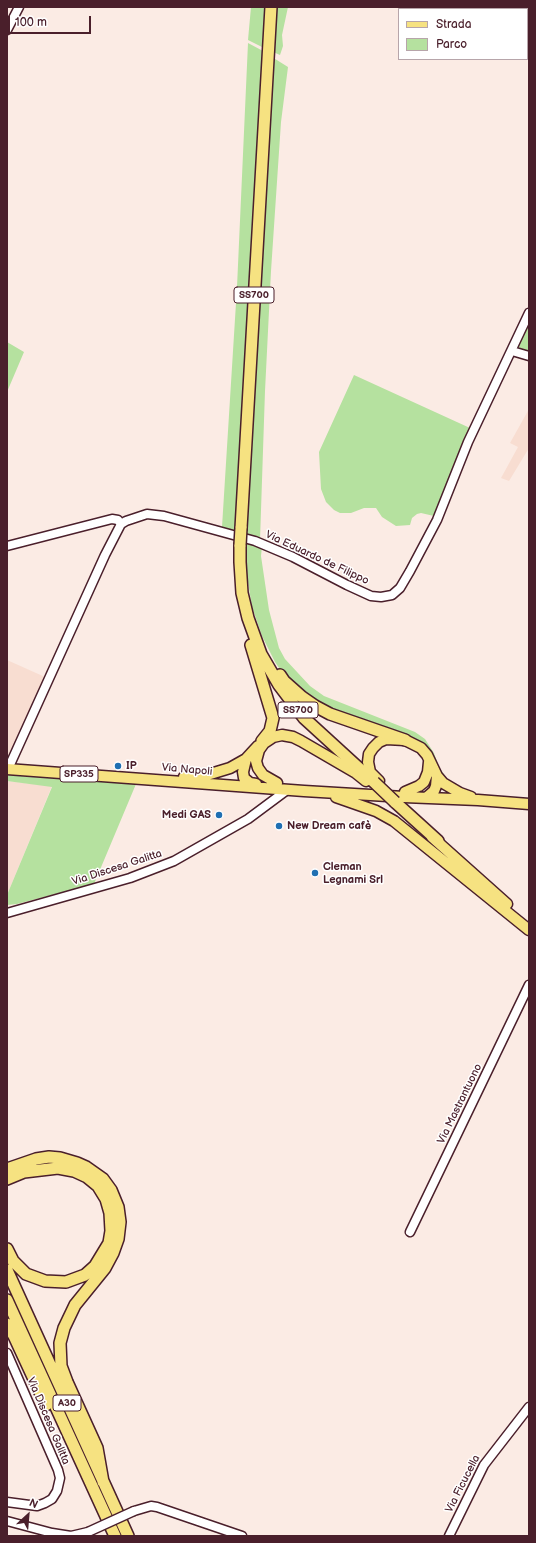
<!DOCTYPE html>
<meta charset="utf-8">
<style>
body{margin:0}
#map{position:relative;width:536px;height:1543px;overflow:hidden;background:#fbebe4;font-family:"Balsamiq Sans",sans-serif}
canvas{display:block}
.frame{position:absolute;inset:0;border:8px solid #4a1f2b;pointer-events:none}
.legend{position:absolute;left:398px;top:8px;width:130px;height:52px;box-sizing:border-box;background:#fff;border:1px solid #b7a5aa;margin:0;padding:5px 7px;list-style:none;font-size:12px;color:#4a1f2b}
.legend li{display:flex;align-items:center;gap:8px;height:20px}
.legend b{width:20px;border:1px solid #b7a5aa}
.north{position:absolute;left:8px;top:1495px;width:40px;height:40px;-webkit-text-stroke:3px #fff;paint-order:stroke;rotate:26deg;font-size:11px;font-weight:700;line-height:16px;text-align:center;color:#4a1f2b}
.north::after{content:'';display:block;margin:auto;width:14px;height:18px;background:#4a1f2b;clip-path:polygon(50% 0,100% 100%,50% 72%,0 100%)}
.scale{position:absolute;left:8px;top:16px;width:83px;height:18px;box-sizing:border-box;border:2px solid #4a1f2b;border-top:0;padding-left:5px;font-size:12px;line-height:14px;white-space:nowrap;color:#4a1f2b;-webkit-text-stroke:3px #fff;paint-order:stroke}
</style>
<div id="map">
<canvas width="536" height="1543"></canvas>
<div class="frame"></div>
<ul class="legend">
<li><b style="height:5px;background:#f6e281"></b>Strada</li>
<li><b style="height:11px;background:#b5e19f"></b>Parco</li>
</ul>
<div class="north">N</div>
<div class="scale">100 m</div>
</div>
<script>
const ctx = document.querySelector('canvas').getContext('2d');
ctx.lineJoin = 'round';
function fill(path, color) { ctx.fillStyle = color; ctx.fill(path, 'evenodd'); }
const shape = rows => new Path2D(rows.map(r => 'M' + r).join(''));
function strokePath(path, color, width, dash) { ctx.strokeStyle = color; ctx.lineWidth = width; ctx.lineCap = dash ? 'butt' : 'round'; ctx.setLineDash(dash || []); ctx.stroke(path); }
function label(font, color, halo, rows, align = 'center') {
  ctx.font = font + ' "Balsamiq Sans",sans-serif'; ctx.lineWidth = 3; ctx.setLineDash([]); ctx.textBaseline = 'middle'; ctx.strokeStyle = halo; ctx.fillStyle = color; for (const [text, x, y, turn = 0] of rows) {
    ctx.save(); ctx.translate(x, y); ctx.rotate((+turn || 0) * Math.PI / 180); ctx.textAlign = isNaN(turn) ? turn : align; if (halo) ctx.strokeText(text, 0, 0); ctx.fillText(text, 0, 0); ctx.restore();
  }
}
fill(shape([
 [529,409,529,448,509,481,501,478,518,447,510,443],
 [7,660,45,677,11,752,7,757],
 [7,781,52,786,7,895]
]), '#f8ddd1');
fill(shape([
 [251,7,266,7,264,48,248,40],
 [275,7,288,7,282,35,283,46,280,55,273,52],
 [248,43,263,51,236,532,222,527,237,287],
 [272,57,288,67,281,122,271,271,265,391,260,540,245,536],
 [529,322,529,352,518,347],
 [7,342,24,352,7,392],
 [354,375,470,428,434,516,421,513,417,514,412,518,410,525,396,526,382,517,376,508,364,508,351,513,340,513,334,510,326,502,321,489,319,452],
 [245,540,262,546,261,556,269,610,279,648,285,659,310,686,324,696,415,732,425,739,434,753,439,767,450,783,441,776,432,757,331,711,288,681,275,662,262,636,252,607,247,576],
 [7,775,136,784,94,884,17,904,7,905,7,895,52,787,7,781]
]), '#b5e19f');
const minor = shape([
 [7,30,19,7],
 [512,351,529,356],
 [7,546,112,519,118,520,121,524],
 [8,769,105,555,121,524,126,521,147,514,164,516,255,541,293,557,347,585,371,596,381,597,392,595,400,588,410,571,437,520,468,442,529,313],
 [7,913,130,878,174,861,248,819,287,790],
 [410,1232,529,985],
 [7,1353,58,1470,60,1478,57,1491,52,1499,45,1503,37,1506,7,1502],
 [134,1511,151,1506,157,1507,242,1536],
 [7,1521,52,1533,71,1536,88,1532],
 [449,1536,484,1465,529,1407]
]);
const major = shape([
 [246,759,243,772,244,778,250,783,256,784],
 [7,769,304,791,404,797,478,800,529,804],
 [184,777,207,775,230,768,246,759,258,746],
 [379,781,370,772,368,762,369,754,373,748,379,742,386,739,405,740,421,748,427,755,437,776,443,783,460,793,471,797],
 [277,783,263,775,258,768,256,761,259,750,264,743,273,737,282,735,293,737,301,741,356,773,366,781],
 [405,792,419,786,424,782,428,772,429,762],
 [336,797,376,811,394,821,529,930],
 [426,798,434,791,436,786,437,776],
 [432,837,507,904]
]);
const highway = shape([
 [241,528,271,7],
 [240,545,240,562,242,593,248,618,261,654,279,685,304,718,374,782],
 [251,645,273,718,270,731,262,741],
 [280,675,284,681,302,697,315,706,330,714,405,740],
 [395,802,438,841],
 [7,1169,36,1159,49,1157,60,1158,77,1163,86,1167,103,1179,111,1190,118,1207,120,1222,118,1239,113,1253,105,1268,75,1305,64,1328,60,1343,61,1366,67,1382,97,1448,103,1482],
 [7,1179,24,1172,58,1168,74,1171,87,1177,98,1186,106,1199,110,1213,111,1231,109,1243,95,1266,85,1275,66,1282,45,1281,26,1274,13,1261,7,1249],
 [7,1270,128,1536],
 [7,1300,115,1536],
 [7,1324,14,1336,46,1405]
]);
strokePath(minor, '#4a1f2b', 11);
strokePath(major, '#4a1f2b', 13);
strokePath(highway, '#4a1f2b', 14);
strokePath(minor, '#fff', 8);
strokePath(major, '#f6e281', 10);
strokePath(highway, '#f6e281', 11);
const minorBridge = shape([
 [88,1532,134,1511]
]);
const highwayBridge = shape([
 [240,545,241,528],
 [374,782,395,802]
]);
strokePath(minorBridge, '#4a1f2b', 11, []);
strokePath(highwayBridge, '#4a1f2b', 14, []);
strokePath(minorBridge, '#fff', 8);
strokePath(highwayBridge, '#f6e281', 11);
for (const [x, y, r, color] of [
 [118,766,4,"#1f6fb2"],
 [219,815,4,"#1f6fb2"],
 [279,826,4,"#1f6fb2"],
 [315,873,4,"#1f6fb2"]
]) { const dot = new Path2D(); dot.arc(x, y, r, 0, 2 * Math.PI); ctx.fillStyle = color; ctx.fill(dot); strokePath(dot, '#fff', 1.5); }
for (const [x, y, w] of [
 [254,295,40],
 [298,710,40],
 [79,774,38],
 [67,1403,28]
]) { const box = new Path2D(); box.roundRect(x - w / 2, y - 8, w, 16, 3); ctx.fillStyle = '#fff'; ctx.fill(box); strokePath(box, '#4a1f2b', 1); }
label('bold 10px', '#4a1f2b', null, [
 ["SS700",254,295],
 ["SS700",298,710],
 ["SP335",79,774],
 ["A30",67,1403]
]);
label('11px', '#4a1f2b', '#fff', [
 ["Via Eduardo de Filippo",317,558,25],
 ["Via Napoli",187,770,5],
 ["Via Discesa Galitta",117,868,-18],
 ["Via Mastrantuono",460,1104,-64],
 ["Via Discesa Galitta",48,1421,67],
 ["Via Ficucella",463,1484,-63]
]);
label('bold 11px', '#4a1f2b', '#fff', [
 ["IP",126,766],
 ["Medi GAS",211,815,"right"],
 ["New Dream cafè",287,826],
 ["Cleman",323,867],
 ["Legnami Srl",323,880]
], 'left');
</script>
